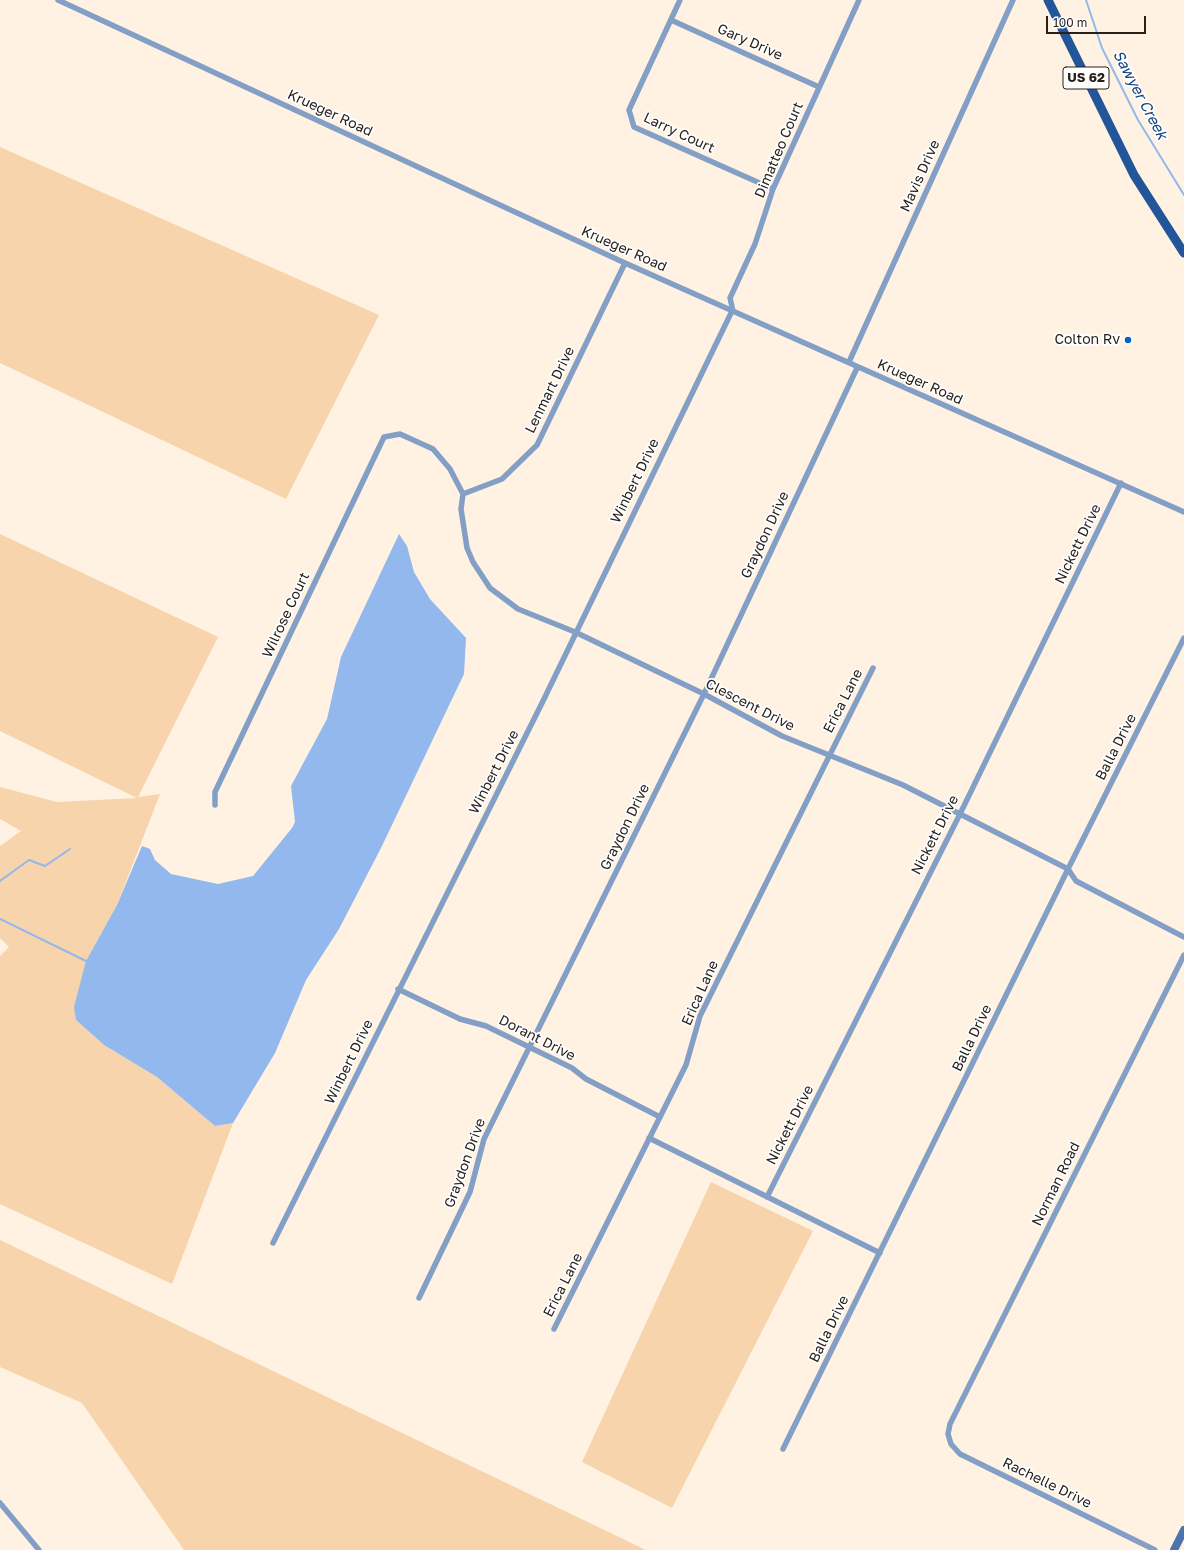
<!DOCTYPE html>
<style>
body{margin:0}
#map{position:relative;width:1184px;height:1550px;overflow:hidden;background:#fff2e3;font-family:"Golos Text",sans-serif}
canvas{display:block}
.scale{position:absolute;left:1046px;top:16px;width:100px;height:18px;box-sizing:border-box;border:2px solid #28221c;border-top:0;padding-left:5px;font-size:12px;line-height:14px;white-space:nowrap;color:#28221c;-webkit-text-stroke:3px #fff;paint-order:stroke}
</style>
<div id="map">
<canvas width="1184" height="1550"></canvas>
<div class="scale">100 m</div>
</div>
<script>
const ctx = document.querySelector('canvas').getContext('2d');
ctx.lineJoin = 'round';
function fill(path, color) { ctx.fillStyle = color; ctx.fill(path, 'evenodd'); }
const shape = rows => new Path2D(rows.map(r => 'M' + r).join(''));
function strokePath(path, color, width, dash) { ctx.strokeStyle = color; ctx.lineWidth = width; ctx.lineCap = dash ? 'butt' : 'round'; ctx.setLineDash(dash || []); ctx.stroke(path); }
function label(font, color, halo, rows, align = 'center') {
  ctx.font = font + ' "Golos Text",sans-serif'; ctx.lineWidth = 3.5; ctx.setLineDash([]); ctx.textBaseline = 'middle'; ctx.strokeStyle = halo; ctx.fillStyle = color; for (const [text, x, y, turn = 0] of rows) {
    ctx.save(); ctx.translate(x, y); ctx.rotate((+turn || 0) * Math.PI / 180); ctx.textAlign = isNaN(turn) ? turn : align; if (halo) ctx.strokeText(text, 0, 0); ctx.fillText(text, 0, 0); ctx.restore();
  }
}
fill(shape([
 [0,147,379,315,286,499,0,363],
 [0,534,218,637,138,797,160,794,117,905,86,961,76,1020,104,1045,157,1077,215,1126,233,1123,172,1284,0,1204,0,956,9,947,0,938,0,846,21,831,0,819,0,787,57,802,137,798,0,731],
 [711,1182,813,1231,672,1508,582,1462],
 [0,1240,646,1550,184,1550,82,1403,0,1367]
]), '#f7d4ac');
fill(shape([
 [399,534,407,546,414,572,430,599,466,638,464,674,382,846,339,929,306,980,275,1053,233,1123,215,1126,157,1077,104,1045,76,1020,74,1007,86,961,117,905,142,846,150,849,155,860,171,874,218,884,253,876,292,828,295,822,291,786,327,719,341,657]
]), '#92b8ed');
strokePath(shape([
 [1086,0,1102,48,1138,120,1184,195],
 [0,881,29,860,45,866,70,849],
 [0,919,86,961]
]), '#92b8ed', 2);
strokePath(shape([
 [58,0,625,263,1184,512],
 [680,0,629,110,634,127,773,189],
 [671,20,819,87],
 [733,311,730,298,755,244,773,189,859,0],
 [849,362,1013,0],
 [463,494,502,479,537,445,625,263],
 [215,805,215,792,384,437,400,434,433,449,450,469,463,494,461,509,467,548,473,562,490,588,518,609,575,632,704,694,782,736,903,785,1068,869,1076,881,1184,937],
 [398,989,460,1019,486,1026,572,1068,586,1079,660,1117],
 [649,1138,880,1253],
 [767,1197,960,814,1121,483],
 [273,1243,543,701,732,311],
 [419,1298,470,1192,484,1139,704,694,857,368],
 [554,1329,686,1065,700,1016,873,668],
 [783,1449,1068,869,1184,638],
 [0,1503,39,1550],
 [1155,1550,960,1454,951,1444,948,1434,950,1424,1184,955]
]), '#839fc6', 5.5);
strokePath(shape([
 [1174,1550,1184,1530]
]), '#4c74ac', 8);
strokePath(shape([
 [1048,0,1134,175,1184,253]
]), '#259', 9);
for (const [x, y, r, color] of [
 [1128,340,4,"#0363cc"]
]) { const dot = new Path2D(); dot.arc(x, y, r, 0, 2 * Math.PI); ctx.fillStyle = color; ctx.fill(dot); strokePath(dot, '#fff', 1.5); }
for (const [x, y, w] of [
 [1086,78,46]
]) { const box = new Path2D(); box.roundRect(x - w / 2, y - 11, w, 22, 3); ctx.fillStyle = '#fff'; ctx.fill(box); strokePath(box, '#28221c', 1); }
label('bold 13px', '#28221c', null, [
 ["US 62",1086,78]
]);
label('14px', '#28221c', '#fff', [
 ["Gary Drive",750,42,24],
 ["Krueger Road",330,113,25],
 ["Larry Court",679,133,25],
 ["Dimatteo Court",779,150,-67],
 ["Mavis Drive",920,176,-66],
 ["Krueger Road",624,249,24],
 ["Krueger Road",920,382,24],
 ["Lenmart Drive",550,390,-64],
 ["Winbert Drive",635,481,-64],
 ["Graydon Drive",765,535,-65],
 ["Nickett Drive",1078,544,-64],
 ["Wilrose Court",286,615,-65],
 ["Erica Lane",843,701,-63],
 ["Clescent Drive",750,705,27],
 ["Balla Drive",1116,747,-63],
 ["Winbert Drive",494,772,-63],
 ["Graydon Drive",625,827,-64],
 ["Nickett Drive",935,835,-63],
 ["Erica Lane",700,993,-66],
 ["Dorant Drive",537,1038,27],
 ["Balla Drive",972,1038,-64],
 ["Winbert Drive",349,1062,-64],
 ["Nickett Drive",790,1125,-63],
 ["Graydon Drive",465,1163,-70],
 ["Norman Road",1056,1184,-64],
 ["Erica Lane",563,1285,-63],
 ["Balla Drive",829,1329,-64],
 ["Rachelle Drive",1047,1483,26]
]);
label('14px', '#28221c', '#fff', [
 ["Colton Rv",1120,340]
], 'right');
label('italic 15px', '#134381', '#fff', [
 ["Sawyer Creek",1140,95,62]
]);
</script>
